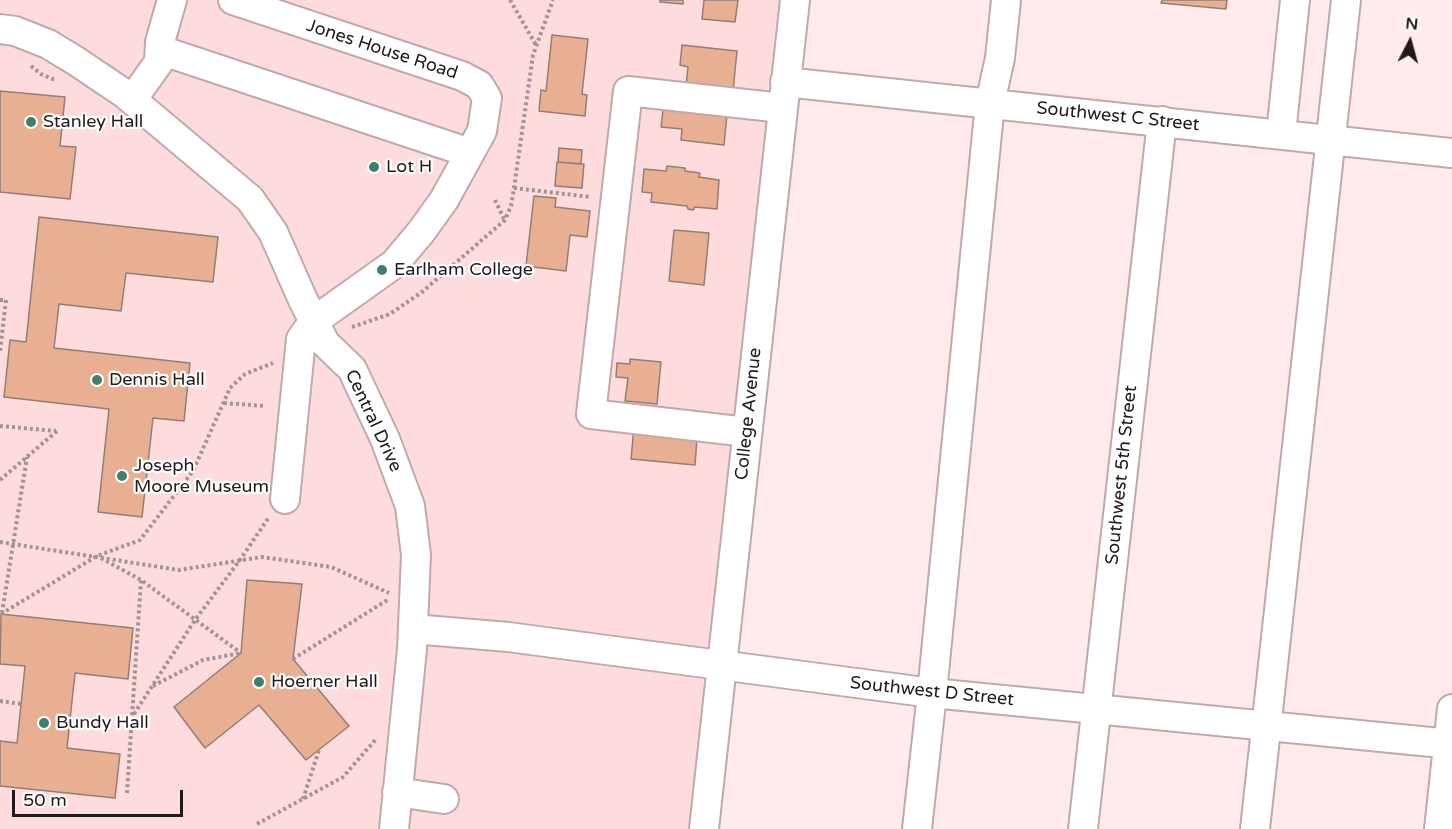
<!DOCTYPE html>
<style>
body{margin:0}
#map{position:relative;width:1452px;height:829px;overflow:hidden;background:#ffebeb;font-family:"Varela Round",sans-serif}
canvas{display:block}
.north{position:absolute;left:1380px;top:12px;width:60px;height:60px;-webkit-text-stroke:4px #fff;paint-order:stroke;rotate:6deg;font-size:16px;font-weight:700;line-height:24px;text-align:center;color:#22191a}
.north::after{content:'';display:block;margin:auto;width:21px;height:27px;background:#22191a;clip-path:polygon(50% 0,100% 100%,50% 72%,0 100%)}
.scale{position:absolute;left:12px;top:790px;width:171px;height:27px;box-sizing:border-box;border:3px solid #22191a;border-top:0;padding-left:8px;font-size:18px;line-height:21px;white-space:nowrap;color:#22191a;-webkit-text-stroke:4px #fff;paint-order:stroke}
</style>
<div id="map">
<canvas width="1452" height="829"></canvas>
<div class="north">N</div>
<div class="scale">50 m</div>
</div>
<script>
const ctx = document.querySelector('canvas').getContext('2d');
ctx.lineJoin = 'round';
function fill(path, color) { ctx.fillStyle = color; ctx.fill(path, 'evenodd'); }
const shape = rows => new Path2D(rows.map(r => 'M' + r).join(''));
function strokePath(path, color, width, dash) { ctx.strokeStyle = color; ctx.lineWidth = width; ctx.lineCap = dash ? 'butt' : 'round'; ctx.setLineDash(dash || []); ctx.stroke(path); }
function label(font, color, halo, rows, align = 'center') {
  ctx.font = font + ' "Varela Round",sans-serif'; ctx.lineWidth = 4.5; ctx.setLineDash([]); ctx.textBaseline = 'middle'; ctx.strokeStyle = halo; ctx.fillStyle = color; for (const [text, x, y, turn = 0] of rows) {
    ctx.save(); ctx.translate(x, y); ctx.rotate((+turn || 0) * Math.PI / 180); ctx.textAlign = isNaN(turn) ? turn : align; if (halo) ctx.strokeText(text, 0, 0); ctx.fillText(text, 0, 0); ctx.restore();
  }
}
fill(shape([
 [0,0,795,0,704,829,0,829]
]), '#fedcdd');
const building = shape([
 [660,0,683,0,683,4,660,2,660,0],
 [704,0,738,0,735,22,702,19,704,0],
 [1162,0,1227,0,1226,9,1161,3,1162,0],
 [552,35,588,39,582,94,587,95,585,116,539,111,541,90,546,91,552,35],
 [682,45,737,51,733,91,686,86,688,67,680,65,682,45],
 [0,91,65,97,60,146,76,147,70,199,0,192,0,91],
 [664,102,727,114,724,145,681,140,682,129,661,127,664,102],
 [559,148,582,150,581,164,558,162,559,148],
 [557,162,584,164,582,188,555,186,557,162],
 [667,166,685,168,685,171,700,173,699,177,719,180,717,209,695,207,693,210,688,209,687,206,651,202,652,193,642,192,644,169,666,171,667,166],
 [534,196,556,198,555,207,590,211,587,237,570,235,566,271,526,266,534,196],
 [39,217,218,237,213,282,126,273,121,311,59,304,54,348,190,363,184,421,153,418,142,517,98,512,109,409,4,397,10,340,26,342,39,217],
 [674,230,709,233,704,285,669,281,674,230],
 [630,359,661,362,657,404,625,401,628,378,616,377,617,363,630,364,630,359],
 [634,427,697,438,695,465,631,459,634,427],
 [247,580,302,584,293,659,349,726,306,760,259,705,205,748,174,707,241,653,247,580],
 [1,614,133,628,128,679,75,673,67,748,120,754,115,798,0,786,0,741,17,743,25,666,0,664,1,614]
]);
fill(building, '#e8af92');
strokePath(building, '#917e75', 1.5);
const minor = shape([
 [233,0,462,76,479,85,487,98,482,131,444,200,421,232,394,264,314,321,301,339,285,499],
 [0,29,15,31,48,44,76,61,125,94,250,199,273,232,303,300,325,343,352,369,385,439,410,506,416,555,412,649,394,829],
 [160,50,470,153],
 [785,82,1452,153],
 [132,100,159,62,160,42,172,0],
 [1281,134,1295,0],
 [747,432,591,414,628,91,782,108],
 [413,629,508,637,932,693,1452,744],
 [397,792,444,799],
 [704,829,795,0],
 [917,829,932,693,990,103,1000,58,1006,0],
 [1083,829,1162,121],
 [1255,829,1346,0],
 [1439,829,1452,709]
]);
strokePath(minor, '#c0a9a9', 32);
strokePath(shape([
 [510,0,536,45],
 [31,66,41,74,55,80],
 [514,188,591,197],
 [495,200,504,219],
 [0,300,6,300,0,351],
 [352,327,390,314,422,292,505,220,511,206,514,188,533,55,553,0],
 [224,403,265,406],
 [0,426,56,431],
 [0,480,57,431],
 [0,542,179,570,262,557,331,567,389,593],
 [101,558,141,580,241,653],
 [2,613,27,457],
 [1,614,97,556,140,540,193,471,230,388,245,374,273,363],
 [293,659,389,599],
 [153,686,203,660,241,653],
 [0,701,21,704],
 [134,714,195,620,240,560,269,517],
 [127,793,141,580],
 [303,799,319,750],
 [257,824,343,777,377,738]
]), '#a39394', 4, [3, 3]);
strokePath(minor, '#fff', 28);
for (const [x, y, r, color] of [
 [31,122,6,"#3f7f6d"],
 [374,167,6,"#3f7f6d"],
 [382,270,6,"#3f7f6d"],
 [97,380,6,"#3f7f6d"],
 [122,476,6,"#3f7f6d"],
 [259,682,6,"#3f7f6d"],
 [44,723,6,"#3f7f6d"]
]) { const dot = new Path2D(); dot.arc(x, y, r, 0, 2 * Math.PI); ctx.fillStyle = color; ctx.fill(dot); strokePath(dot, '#fff', 2); }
label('18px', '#22191a', '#fff', [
 ["Jones House Road",382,50,18],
 ["Southwest C Street",1118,117,6],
 ["College Avenue",749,414,-84],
 ["Central Drive",373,421,65],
 ["Southwest 5th Street",1122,475,-84],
 ["Southwest D Street",932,692,6]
]);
label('18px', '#22191a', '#fff', [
 ["Stanley Hall",43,122],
 ["Lot H",386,167],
 ["Earlham College",394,270],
 ["Dennis Hall",109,380],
 ["Joseph",134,466],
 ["Moore Museum",134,487],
 ["Hoerner Hall",271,682],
 ["Bundy Hall",56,723]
], 'left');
</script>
